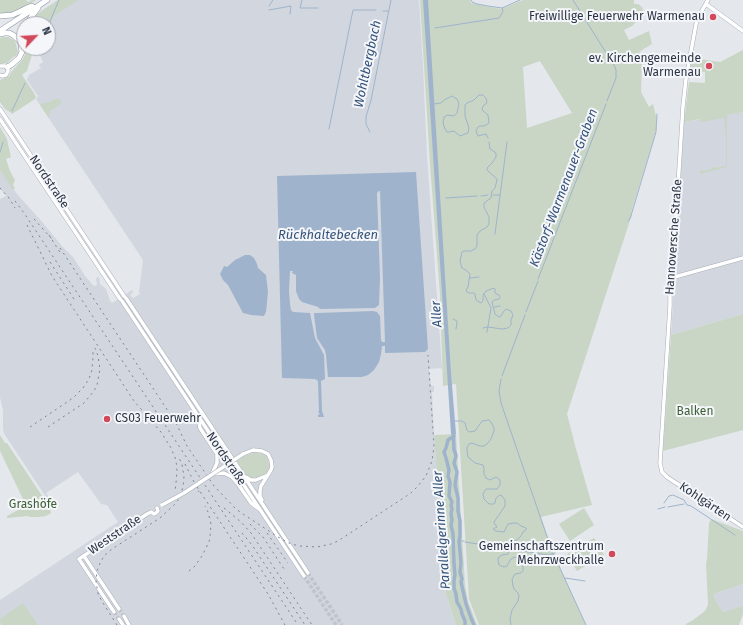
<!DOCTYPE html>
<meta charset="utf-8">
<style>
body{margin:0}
#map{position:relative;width:743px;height:625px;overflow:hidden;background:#e4e7ec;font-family:"Fira Sans",sans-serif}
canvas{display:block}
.north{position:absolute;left:16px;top:16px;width:40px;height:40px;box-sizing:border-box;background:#f4f6f9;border:1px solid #a4a8b1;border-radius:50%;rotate:65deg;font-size:11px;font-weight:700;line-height:16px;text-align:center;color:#2b3445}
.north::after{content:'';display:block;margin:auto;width:14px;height:18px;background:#d1495b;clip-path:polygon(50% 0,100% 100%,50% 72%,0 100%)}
</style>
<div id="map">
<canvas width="743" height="625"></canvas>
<div class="north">N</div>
</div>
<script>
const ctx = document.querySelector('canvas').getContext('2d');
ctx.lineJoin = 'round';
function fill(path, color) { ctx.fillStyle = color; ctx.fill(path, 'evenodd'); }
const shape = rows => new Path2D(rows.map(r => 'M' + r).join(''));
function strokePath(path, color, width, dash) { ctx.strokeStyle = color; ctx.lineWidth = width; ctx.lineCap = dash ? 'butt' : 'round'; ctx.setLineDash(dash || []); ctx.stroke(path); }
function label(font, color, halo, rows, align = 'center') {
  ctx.font = font + ' "Fira Sans",sans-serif'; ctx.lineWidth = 4; ctx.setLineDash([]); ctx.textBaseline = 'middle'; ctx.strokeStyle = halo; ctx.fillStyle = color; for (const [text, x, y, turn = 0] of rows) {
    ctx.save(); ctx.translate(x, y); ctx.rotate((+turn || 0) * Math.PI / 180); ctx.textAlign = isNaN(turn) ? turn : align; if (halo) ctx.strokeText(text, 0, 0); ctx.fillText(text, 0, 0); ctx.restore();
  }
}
fill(shape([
 [58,0,419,0,423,67,427,156,442,368,440,369,439,368,429,369,431,386,434,386,434,392,432,392,434,435,446,594,456,625,1,625,0,624,0,600,118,522,107,505,101,504,78,472,46,493,53,503,55,503,56,504,52,506,5,435,3,430,3,410,0,397,0,199,6,196,0,188,0,170,17,194,43,223,62,246,73,257,82,271,85,276,94,286,97,285,96,278,99,277,100,284,106,289,110,301,112,303,117,300,132,290,133,292,130,295,133,298,140,294,139,292,143,260,36,99,38,96,27,80,29,75,41,68,39,65,43,62,40,55,41,48,48,48,48,24,40,12],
 [743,112,743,314,671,335,684,122],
 [743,584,743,606,723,612,715,600,714,594]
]), '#d2d6de');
fill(shape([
 [0,0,26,0,28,2,32,0,36,0,24,8,10,14,0,13],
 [58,0,78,0,54,16,48,29,48,24,33,24,37,14],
 [420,0,470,0,471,3,501,9,523,0,634,0,634,4,638,4,642,7,644,14,632,26,624,30,629,40,649,31,652,44,639,52,642,59,641,92,649,107,653,104,656,116,656,131,631,213,632,214,567,414,576,449,592,505,541,517,553,552,586,625,479,625,469,599,456,384,443,386,440,295,430,164],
 [540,61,572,113,527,128,523,67],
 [3,37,8,37,15,41,18,52,16,56,13,57,7,63,3,63,0,65,0,38],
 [28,48,34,48,27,71,22,75,34,93,36,97,35,99,12,114,10,112,5,109,0,102,0,80,9,76,12,71,23,59],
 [743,50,743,112,727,115,727,167,700,174,700,171,702,170,703,171,712,169,712,167,715,167,715,168,726,166,726,135,724,118,701,122,700,119,684,122,689,82,705,83,705,72,690,70,692,58,720,62],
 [58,98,62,103,50,111,49,118,40,105,43,103,48,103,55,99],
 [0,127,7,139,8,144,11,157,6,159,10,171,15,180,13,185,15,188,13,190,0,170],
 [743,314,743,430,663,451,671,335],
 [0,432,0,435,5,443,7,443,50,508,51,513,46,516,38,517,30,517,28,516,7,518,7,516,18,510,23,499,0,451],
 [456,434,465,585,468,601,477,625,456,625,446,594,434,435],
 [255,453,258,453,266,456,268,459,269,467,266,473,263,475,252,478,247,476,237,461,245,456],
 [584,508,594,525,570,541,559,524],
 [711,519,743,531,743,584,714,594,715,600,723,612,743,606,743,614,739,625,686,625,686,624,693,620,705,611,708,605,706,564,707,559,709,523],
 [594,538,604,555,577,571,567,554],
 [23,603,38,625,1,625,0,619]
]), '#c9d6c5');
fill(shape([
 [423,0,428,0,451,373,456,434,451,434,446,355],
 [416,172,428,349,425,352,385,353,385,346,382,346,381,354,379,362,374,370,368,375,362,377,328,377,326,355,325,350,317,338,314,315,314,313,317,313,373,311,377,312,380,316,381,340,382,342,385,342,380,191,379,191,377,193,380,278,379,305,375,308,320,309,318,307,302,302,299,299,296,291,296,275,292,273,293,271,290,271,289,291,290,304,291,310,293,312,310,313,315,338,324,355,325,379,321,381,322,411,324,417,318,417,318,415,320,414,318,412,319,411,318,381,315,379,282,378,277,176],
 [245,255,250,255,254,258,257,264,258,268,266,275,268,292,266,312,264,316,251,315,243,313,228,285,223,280,220,274,224,266,227,267,235,260]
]), '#9fb4cc');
strokePath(shape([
 [302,0,300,8,318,8],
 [471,0,472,2,477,4,488,6,502,8,520,0],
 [573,0,615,67,616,70,616,78,607,101],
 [269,6,273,0],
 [269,10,291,6,290,14],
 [383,11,388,11],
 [48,26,59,0],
 [435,28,499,18,501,15,503,11,502,8],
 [434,104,441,103,444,100,452,96,457,99,459,104,457,113,454,116,447,115,446,116,444,117,443,123,445,129,447,132,449,132,454,131,460,136,465,134,468,133,469,128,465,116,465,105,467,103,474,100,479,95,483,95,486,98,487,103,484,105,482,108,483,111,488,115,489,122,488,124,484,126,480,126,478,127,476,131,478,136,486,134,488,138],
 [12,111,25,83],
 [329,129,353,10,376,10],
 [370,132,366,124,366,117,371,100,391,0],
 [0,152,3,142],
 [493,195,500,195],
 [481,196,488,195],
 [446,198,477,196],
 [628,221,630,219,656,132,657,114],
 [495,234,507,142],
 [470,278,479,277],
 [538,279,606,104],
 [484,294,491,308,487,332],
 [494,307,500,306],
 [526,312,538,281],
 [453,319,457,321,457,323,456,329],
 [483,328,488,327,502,329,508,328,511,325,511,320,513,315,511,311,506,309,504,311,501,316,499,317,495,314,492,302,494,300,499,299,500,297,499,295,495,293,495,289,494,288,486,291,483,295,483,301,481,303,476,300,475,294,474,293,469,293,467,292,466,290,468,287,470,274,467,271,462,268,460,261,462,252,463,251,471,251,475,249,477,246,477,235,480,231,487,227,489,224,489,217,484,207,484,203,491,198,492,191,495,188,497,180,497,179,488,171,487,169,487,168,492,163,496,157,496,154,495,152,490,149,489,142],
 [502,376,525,315],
 [501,379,499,391,501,403,552,551],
 [454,421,462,421,465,423,467,430,469,432,475,431,482,421,489,420,491,422,494,428,494,431,491,439,487,444,484,446,480,446,472,443,469,444,467,447,467,450,468,457,475,463,483,465,484,468,484,474,486,478,490,480,496,477,500,480,500,485,497,489,486,489,483,494,484,499,489,504,494,504,495,503,496,498,500,495,502,496,505,500,505,506,494,522,494,523,497,527,493,529,494,530,496,531,504,532,508,524,514,523,517,523,521,526,524,527,526,528,526,530,523,532,521,536,517,540,515,541,511,539,510,540,509,542,510,546,508,554,502,555,498,558,498,560,499,565,504,567,507,566,510,560,514,557,518,558,522,561,523,564,523,571,521,573,515,574,512,579,513,586,514,589,518,593,519,596,518,601,512,610,510,619,511,625],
 [664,503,669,496,673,495,684,500,687,505,691,506,735,535],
 [668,507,684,504],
 [658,509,665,507],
 [459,541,464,541],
 [465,542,548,555,552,554,555,553],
 [553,553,586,625],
 [565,578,585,581]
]), '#9fb4cc', 1);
strokePath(shape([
 [453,429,454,450,455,452,456,456,454,463,457,472,455,485,458,498,458,511,460,521,460,536,459,541,461,563,460,572,462,579,461,582,466,604,471,618,474,625],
 [454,436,448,440,446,448,444,452,446,458,449,470,448,476,450,482,449,496,452,502,451,505,452,509,451,514,452,520,451,525,453,534,454,564,455,575,454,580,454,588,456,594,457,602,461,609,462,614,465,621,465,625]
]), '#9fb4cc', 3.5);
strokePath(shape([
 [308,573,342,625],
 [304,576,336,625],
 [119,609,124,616],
 [114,612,119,619]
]), '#bfc3cb', 3.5, [3.5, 2]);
const secondary = shape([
 [708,0,699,16,696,24,686,79,683,106,674,249,670,283,670,306,660,463,662,472,667,477,743,527],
 [706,4,743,31],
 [0,66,5,66,8,68,8,71,6,75,2,76,0,75],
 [0,109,124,296],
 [0,119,120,299],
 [671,278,743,258],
 [126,298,308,573],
 [122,301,304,576],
 [198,418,200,428,217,454,217,463,212,474],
 [243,454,253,450,262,451,268,454,271,460,272,467,271,470,261,486,260,491,260,496,262,500],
 [213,474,224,473,232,477,238,484,251,503,259,509],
 [246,477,251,480,256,480,268,475],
 [84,556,119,609],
 [114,612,79,559,147,514,151,512,154,514,156,513,158,511,157,508],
 [124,616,129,625],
 [119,619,123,625]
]);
const highway = shape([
 [0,16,12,15,19,12,29,7,32,6],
 [28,24,31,17,38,8],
 [0,31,47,0],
 [0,34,4,33,9,33,13,35,20,41,21,45,22,52,19,58,11,65,7,67]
]);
strokePath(secondary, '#a9aeb7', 4.5);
strokePath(highway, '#8b94a3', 6);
strokePath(secondary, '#fff', 3.5);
strokePath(highway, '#fff', 5);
strokePath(shape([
 [0,188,9,198,15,208],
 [15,201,24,213,298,625],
 [34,219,52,239],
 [27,225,52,276,134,401,161,432,171,448,176,460,177,471,176,483,175,492],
 [49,235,61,254],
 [60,248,176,423,187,446,214,486,236,509,243,514,278,537,291,544,300,546,317,547,331,544,338,541,411,493,418,486,426,476,432,461,434,446,428,355],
 [50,262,74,299],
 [30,427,73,398,83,388,89,379,92,370,93,357,93,350],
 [48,427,84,403,94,391,97,385,100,369,98,356,95,348],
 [185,464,199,492],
 [197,487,268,594,285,625],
 [224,508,241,522,251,533,312,625],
 [250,524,263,537,284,569],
 [242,533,252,545,305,625],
 [267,533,288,563],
 [189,571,195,566,202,556,209,542,210,537,211,524,208,512,205,506],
 [117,625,103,603,98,594,96,581,97,571,101,561,105,555,112,549,160,518,175,504,179,499,183,487,184,477,182,464,179,458]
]), '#7d8696', 1, [2, 4]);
const secondaryBridge = shape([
 [162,505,184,493,243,454]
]);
strokePath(secondaryBridge, '#a9aeb7', 4.5, []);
strokePath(secondaryBridge, '#fff', 3.5);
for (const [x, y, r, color] of [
 [713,17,4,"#d1495b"],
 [709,66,4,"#d1495b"],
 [107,419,4,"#d1495b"],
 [612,554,4,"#d1495b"]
]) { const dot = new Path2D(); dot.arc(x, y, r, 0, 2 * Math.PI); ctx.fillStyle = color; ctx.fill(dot); strokePath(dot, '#f4f6f9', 1.5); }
label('12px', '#2b3445', '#f4f6f9', [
 ["Freiwillige Feuerwehr Warmenau",705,17],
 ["ev. Kirchengemeinde",701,59],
 ["Warmenau",701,73],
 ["CS03 Feuerwehr",115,419,"left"],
 ["Gemeinschaftszentrum",604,547],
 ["Mehrzweckhalle",604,561]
], 'right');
label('12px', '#2b3445', '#f4f6f9', [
 ["Nordstraße",49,182,56],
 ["Hannoversche Straße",674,237,-86],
 ["Nordstraße",226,459,56],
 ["Kohlgärten",705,502,34],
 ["Weststraße",115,535,-34]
]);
label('12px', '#3f6138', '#f4f6f9', [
 ["Balken",695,412],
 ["Grashöfe",33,505]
]);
label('italic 13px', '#34527a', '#f4f6f9', [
 ["Wohltbergbach",368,64,-78],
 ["Kästorf-Warmenauer-Graben",564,188,-69],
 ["Rückhaltebecken",328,235],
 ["Aller",437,314,-94],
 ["Parallelgerinne Aller",442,530,-94]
]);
</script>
